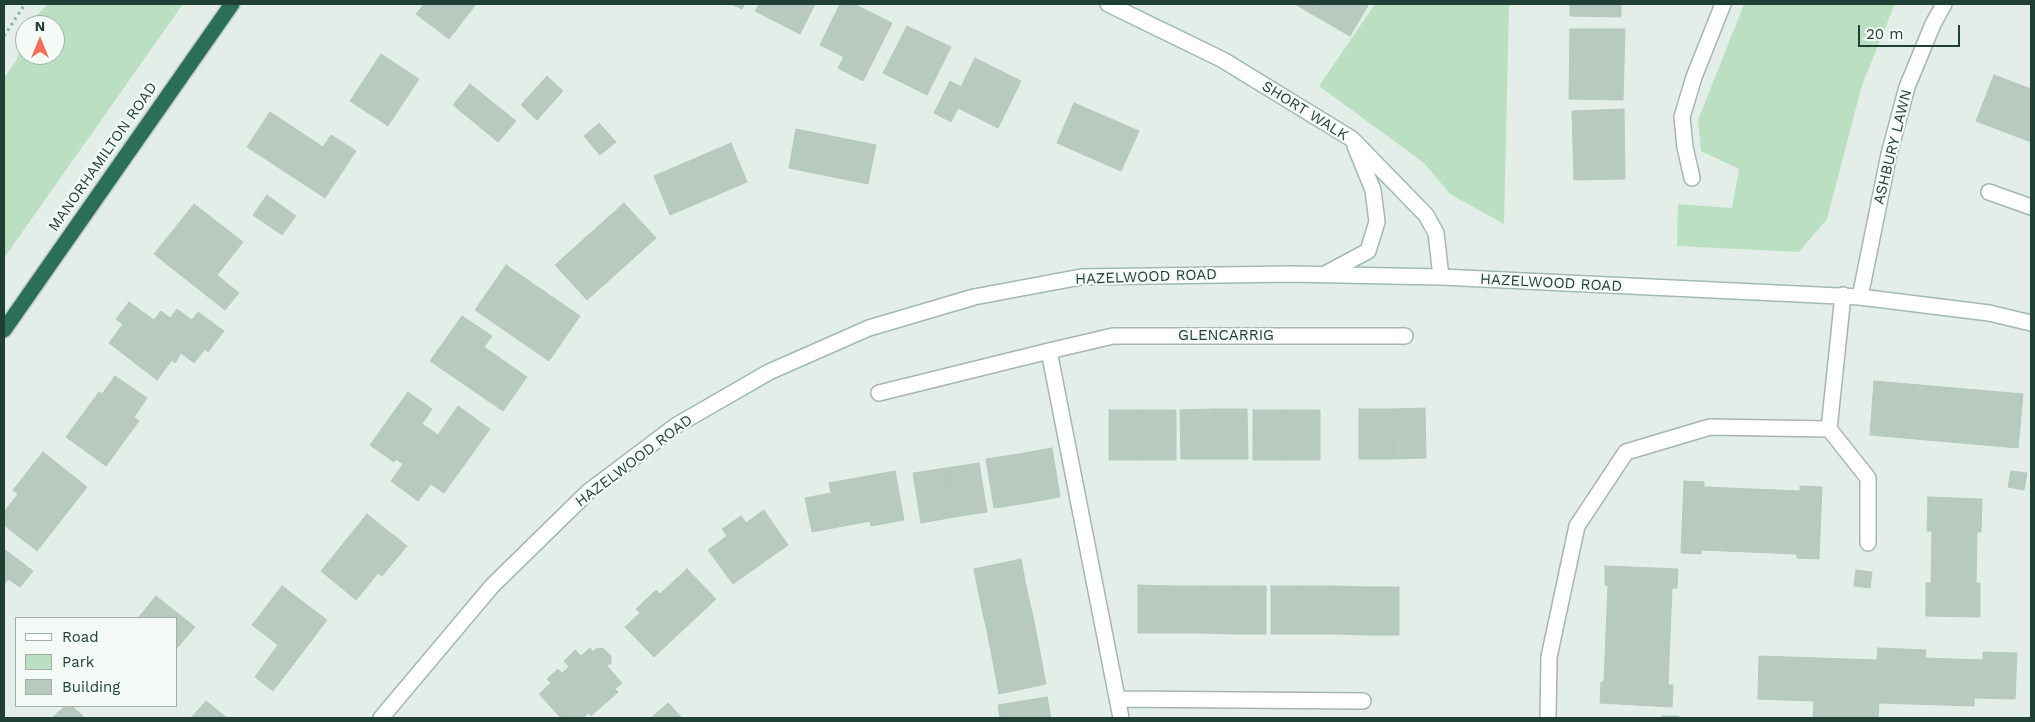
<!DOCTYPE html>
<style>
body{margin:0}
#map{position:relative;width:2035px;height:722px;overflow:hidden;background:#e3eee8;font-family:"Work Sans",sans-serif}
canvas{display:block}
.frame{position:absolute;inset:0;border:5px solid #214035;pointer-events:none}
.legend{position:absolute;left:15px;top:617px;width:162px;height:90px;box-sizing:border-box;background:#f4faf6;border:1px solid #a0b0a9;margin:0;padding:6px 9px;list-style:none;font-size:15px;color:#214035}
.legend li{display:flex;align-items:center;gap:10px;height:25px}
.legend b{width:25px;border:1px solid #a0b0a9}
.north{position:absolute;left:15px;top:15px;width:50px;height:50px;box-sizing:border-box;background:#f4faf6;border:1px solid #a0b0a9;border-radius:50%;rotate:0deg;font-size:14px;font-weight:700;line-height:20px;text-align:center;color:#214035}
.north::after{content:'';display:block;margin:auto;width:18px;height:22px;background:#fa6c55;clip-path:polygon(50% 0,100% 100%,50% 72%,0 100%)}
.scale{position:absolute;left:1858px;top:25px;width:102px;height:22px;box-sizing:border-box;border:2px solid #214035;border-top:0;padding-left:6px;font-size:15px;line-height:18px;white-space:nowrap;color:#214035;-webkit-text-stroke:4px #f4faf6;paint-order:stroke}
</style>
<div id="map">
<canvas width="2035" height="722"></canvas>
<div class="frame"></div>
<ul class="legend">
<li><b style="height:6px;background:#fff"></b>Road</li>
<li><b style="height:14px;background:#bbe0c1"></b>Park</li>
<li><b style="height:14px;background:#b8c9c0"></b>Building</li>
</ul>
<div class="north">N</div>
<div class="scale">20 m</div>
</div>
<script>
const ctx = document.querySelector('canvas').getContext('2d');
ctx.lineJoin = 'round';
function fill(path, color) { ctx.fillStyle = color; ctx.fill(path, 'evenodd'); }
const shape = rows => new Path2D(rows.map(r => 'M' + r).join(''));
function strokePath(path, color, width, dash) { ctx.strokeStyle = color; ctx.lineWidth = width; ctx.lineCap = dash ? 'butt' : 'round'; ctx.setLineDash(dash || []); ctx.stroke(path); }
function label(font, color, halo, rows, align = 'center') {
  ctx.font = font + ' "Work Sans",sans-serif'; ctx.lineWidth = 4.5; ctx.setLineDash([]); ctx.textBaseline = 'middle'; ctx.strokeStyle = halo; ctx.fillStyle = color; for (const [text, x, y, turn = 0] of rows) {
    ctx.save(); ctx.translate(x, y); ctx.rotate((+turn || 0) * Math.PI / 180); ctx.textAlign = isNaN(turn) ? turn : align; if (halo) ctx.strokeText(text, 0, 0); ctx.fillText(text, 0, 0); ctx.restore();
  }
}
fill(shape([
 [48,4,183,4,4,258,4,78,17,59,25,31,25,55,55,55,55,25,27,25],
 [1375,4,1509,4,1504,224,1450,194,1424,163,1319,86],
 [1744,4,1895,4,1862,85,1827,219,1799,252,1677,246,1678,204,1732,208,1739,169,1701,151,1698,120]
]), '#bbe0c1');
const building = shape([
 [424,4,476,4,449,39,416,14,424,4],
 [731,4,745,4,742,9,731,4],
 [759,4,815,4,800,34,755,11,759,4],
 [840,4,854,4,892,23,863,81,838,68,844,57,820,45,840,4],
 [1295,4,1315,4,1310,13,1295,4],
 [1315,4,1369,4,1350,36,1310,13,1315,4],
 [1570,4,1621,4,1621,17,1570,16,1570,4],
 [907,26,951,47,927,95,883,73,907,26],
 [1570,29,1625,29,1623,100,1569,99,1570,29],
 [381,54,419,79,388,126,350,101,381,54],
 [975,58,1021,81,998,128,958,108,951,122,934,113,950,81,961,87,975,58],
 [1994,75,2031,89,2031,142,1976,121,1994,75],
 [547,76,563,91,537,120,521,105,547,76],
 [470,84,516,121,498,142,453,105,470,84],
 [1074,103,1139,131,1121,171,1057,143,1074,103],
 [1624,109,1625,179,1574,180,1572,111,1624,109],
 [270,112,323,147,331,135,356,151,325,198,247,147,270,112],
 [599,123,616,142,600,155,584,136,599,123],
 [796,129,876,145,868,184,789,168,796,129],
 [731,143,747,182,670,215,654,176,731,143],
 [267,195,296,216,282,235,253,215,267,195],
 [624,203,656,238,587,300,555,265,624,203],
 [194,204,243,242,217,275,239,293,225,310,154,254,194,204],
 [506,265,580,316,549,361,475,310,506,265],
 [129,302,154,320,161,311,170,318,177,309,192,320,198,312,224,331,208,352,205,349,194,363,181,353,175,363,172,360,157,380,109,343,123,324,116,319,129,302],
 [462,316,492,336,484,347,527,377,503,411,430,361,462,316],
 [115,376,147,398,134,417,139,421,106,466,66,437,99,392,102,394,115,376],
 [1874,381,2023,394,2018,448,1870,435,1874,381],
 [408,392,432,409,422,424,438,435,458,406,490,429,444,493,431,484,418,501,391,481,403,464,396,459,394,462,370,445,408,392],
 [1425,408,1426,458,1393,459,1392,409,1425,408],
 [1214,409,1247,409,1248,459,1214,459,1214,409],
 [1214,409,1214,459,1181,459,1180,410,1214,409],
 [1359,409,1392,409,1393,459,1359,459,1359,409],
 [1109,410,1142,410,1142,460,1109,460,1109,410],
 [1142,410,1176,410,1176,460,1142,460,1142,410],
 [1253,410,1287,410,1287,460,1253,460,1253,410],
 [1287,410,1320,410,1320,460,1287,460,1287,410],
 [1052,448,1060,497,1027,503,1019,454,1052,448],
 [43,452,87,487,37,551,4,525,4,512,18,494,13,490,43,452],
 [1019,454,1027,503,994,508,986,459,1019,454],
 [979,463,987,512,954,517,946,468,979,463],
 [946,468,954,517,921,523,913,473,946,468],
 [895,471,904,520,871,526,862,477,895,471],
 [2011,471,2027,473,2024,490,2008,487,2011,471],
 [862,477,870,521,812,532,805,498,831,493,829,483,862,477],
 [1684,481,1704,482,1704,487,1800,491,1800,486,1822,487,1819,559,1797,558,1797,554,1701,550,1701,554,1681,553,1684,481],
 [1928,497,1982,499,1981,532,1977,532,1976,583,1980,583,1980,617,1926,616,1926,583,1931,583,1932,531,1927,531,1928,497],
 [764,510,788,545,733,584,708,550,727,536,722,529,741,516,746,523,764,510],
 [367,514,407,546,382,576,378,573,356,600,321,571,367,514],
 [4,549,33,571,20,587,8,579,4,585,4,549],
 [1021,559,1027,591,980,600,974,569,1021,559],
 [1605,566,1678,569,1677,588,1672,588,1668,685,1673,685,1672,707,1600,703,1601,682,1604,682,1608,586,1605,585,1605,566],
 [687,569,716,599,654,657,625,627,640,613,636,609,656,590,660,594,687,569],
 [1856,570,1872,572,1870,588,1854,586,1856,570],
 [1138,585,1170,586,1170,633,1138,633,1138,585],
 [282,586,327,620,273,691,255,677,278,645,252,625,282,586],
 [1170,586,1202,586,1202,633,1170,633,1170,586],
 [1202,586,1234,586,1234,634,1202,633,1202,586],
 [1234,586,1266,586,1266,634,1234,634,1234,586],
 [1271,586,1303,586,1303,634,1271,634,1271,586],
 [1303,586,1335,586,1335,634,1303,634,1303,586],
 [1335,586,1367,587,1367,635,1335,634,1335,586],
 [1367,587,1399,587,1399,635,1367,635,1367,587],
 [1027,591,1034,621,987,631,980,600,1027,591],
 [156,596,195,627,176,649,176,618,138,618,156,596],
 [1034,621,1040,653,993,662,987,631,1034,621],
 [590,648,593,652,597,648,604,649,611,656,611,663,607,666,622,683,615,689,618,692,591,716,588,713,583,718,561,718,539,694,551,683,547,679,558,669,562,673,569,667,564,661,575,650,581,656,590,648],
 [1878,648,1926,650,1925,658,1983,660,1983,652,2017,653,2015,699,1974,698,1974,706,1879,703,1878,718,1813,718,1814,701,1758,699,1759,656,1877,660,1878,648],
 [1040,653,1046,684,999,694,993,662,1040,653],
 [1047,697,1051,718,1000,718,998,705,1047,697],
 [206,701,227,718,191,718,206,701],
 [668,703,682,718,651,718,668,703],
 [65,706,72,706,85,718,52,718,65,706],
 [1662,716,1679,716,1679,718,1662,718,1662,716]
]);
fill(building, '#b8c9c0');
strokePath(building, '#b5c8be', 1);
const street = shape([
 [1692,178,1685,147,1682,117,1694,77,1723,4],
 [1989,192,2031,207],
 [1860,297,1889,154,1907,87,1933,24,1944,4],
 [1049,351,1113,336,1405,336],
 [879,393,1049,351,1121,718],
 [1829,429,1868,478,1868,543],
 [1118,699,1363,701],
 [1548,718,1549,657,1577,526,1626,452,1710,427,1829,429,1843,295]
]);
const secondary = shape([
 [1108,4,1223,60,1352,139,1426,215,1436,233,1441,277],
 [1325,274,1368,251,1377,222,1373,190,1355,146],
 [381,718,492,586,588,492,677,425,769,372,869,328,974,297,1081,277,1291,274,1441,277,1860,297,1989,313,2031,323]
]);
const highway = shape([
 [4,330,232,4]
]);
strokePath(street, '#a5b6af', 18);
strokePath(secondary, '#a0baaf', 18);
strokePath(highway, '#c1cac6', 18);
strokePath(shape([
 [4,36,25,4]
]), '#81b39e', 3, [2.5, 4]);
strokePath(street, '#fff', 15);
strokePath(secondary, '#fff', 15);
strokePath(highway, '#2b6e5a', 15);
label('15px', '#214035', '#f4faf6', [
 ["SHORT WALK",1305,111,32],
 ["ASHBURY LAWN",1893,147,-76],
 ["MANORHAMILTON ROAD",103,157,-55],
 ["HAZELWOOD ROAD",1146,277,-2],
 ["HAZELWOOD ROAD",1551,283,3],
 ["GLENCARRIG",1226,336],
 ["HAZELWOOD ROAD",634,461,-37]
]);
</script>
